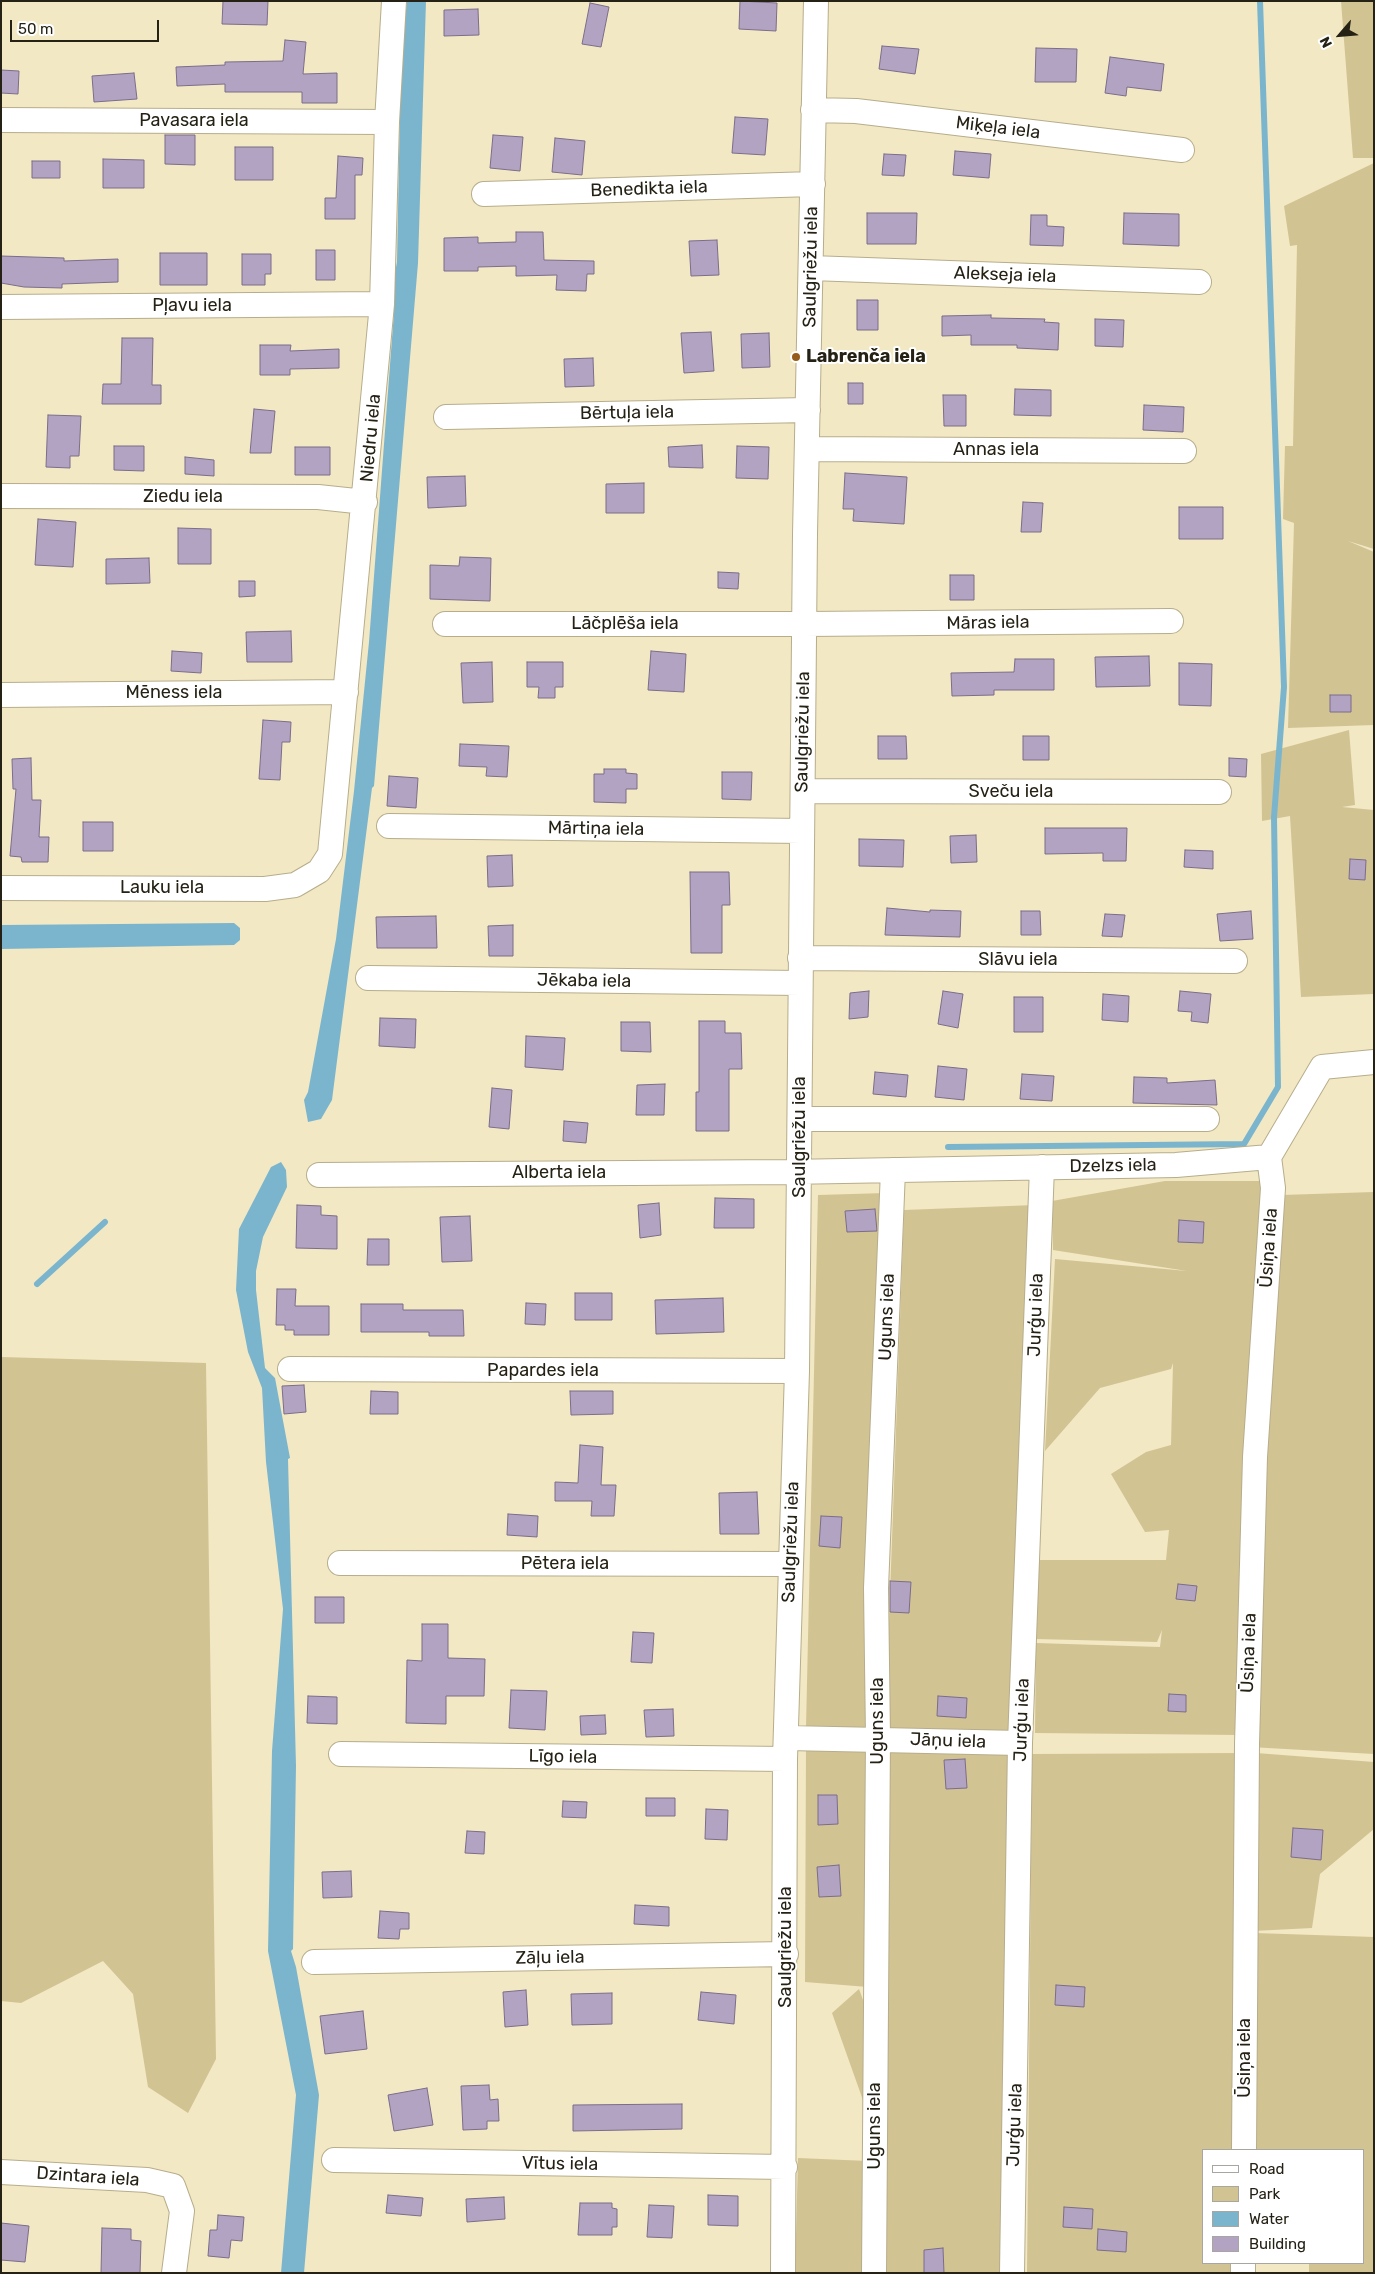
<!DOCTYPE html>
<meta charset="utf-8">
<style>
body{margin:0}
#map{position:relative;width:1375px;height:2274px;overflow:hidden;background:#f2e8c4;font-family:Rubik,sans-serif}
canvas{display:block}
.frame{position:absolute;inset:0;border:2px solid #252114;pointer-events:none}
.legend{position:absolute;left:1202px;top:2149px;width:162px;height:115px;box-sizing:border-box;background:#fff;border:1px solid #a8a6a1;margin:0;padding:6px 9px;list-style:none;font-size:15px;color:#252114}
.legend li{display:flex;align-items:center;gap:10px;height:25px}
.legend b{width:25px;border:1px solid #a8a6a1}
.north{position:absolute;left:1315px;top:10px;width:50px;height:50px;-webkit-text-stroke:4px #fff;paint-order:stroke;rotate:243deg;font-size:14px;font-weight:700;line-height:20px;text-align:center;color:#252114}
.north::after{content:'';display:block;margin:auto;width:18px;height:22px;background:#252114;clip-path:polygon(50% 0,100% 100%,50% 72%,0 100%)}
.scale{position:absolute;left:10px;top:20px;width:149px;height:22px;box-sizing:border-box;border:2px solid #252114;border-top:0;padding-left:6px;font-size:15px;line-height:18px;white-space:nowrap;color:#252114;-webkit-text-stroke:4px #fff;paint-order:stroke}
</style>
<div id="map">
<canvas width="1375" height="2274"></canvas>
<div class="frame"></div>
<ul class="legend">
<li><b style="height:6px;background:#fff"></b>Road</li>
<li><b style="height:14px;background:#d2c393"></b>Park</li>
<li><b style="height:14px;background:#7bb5cd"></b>Water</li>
<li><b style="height:14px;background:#b2a3c2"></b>Building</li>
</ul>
<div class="north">N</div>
<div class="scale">50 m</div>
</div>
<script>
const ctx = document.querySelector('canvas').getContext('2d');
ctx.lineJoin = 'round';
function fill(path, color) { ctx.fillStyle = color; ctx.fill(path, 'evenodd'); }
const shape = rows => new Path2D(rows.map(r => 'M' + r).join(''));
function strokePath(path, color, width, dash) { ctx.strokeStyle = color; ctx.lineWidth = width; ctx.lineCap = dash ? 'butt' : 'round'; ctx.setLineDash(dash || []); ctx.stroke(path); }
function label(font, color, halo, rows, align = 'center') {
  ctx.font = font + ' Rubik,sans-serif'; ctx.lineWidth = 4; ctx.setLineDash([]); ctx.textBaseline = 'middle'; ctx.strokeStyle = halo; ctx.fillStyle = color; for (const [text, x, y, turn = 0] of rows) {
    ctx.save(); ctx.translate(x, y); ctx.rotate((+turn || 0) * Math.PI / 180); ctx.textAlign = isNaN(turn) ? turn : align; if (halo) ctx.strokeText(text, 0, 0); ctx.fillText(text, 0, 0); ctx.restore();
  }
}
fill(shape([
 [1341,1,1374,1,1374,158,1353,158],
 [1374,163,1374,549,1348,541,1374,552,1374,725,1288,728,1294,523,1283,519,1285,446,1293,446,1297,245,1290,246,1284,206],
 [1349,730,1355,805,1342,807,1374,810,1374,994,1301,997,1290,816,1262,821,1261,754],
 [1165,1181,1266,1181,1239,1735,1035,1733,1036,1643,1160,1647,1162,1630,1157,1642,1036,1639,1039,1560,1166,1560,1169,1530,1145,1532,1111,1474,1146,1452,1171,1445,1173,1363,1171,1369,1100,1388,1045,1451,1055,1259,1187,1271,1053,1250,1052,1201],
 [1374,1192,1374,1754,1250,1747,1282,1195],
 [886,1193,867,1728,806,1727,818,1195],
 [1035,1205,1012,1724,1007,1732,885,1732,904,1210],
 [1,1357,206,1363,216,2059,188,2113,148,2087,133,1994,103,1961,21,2003,1,2001],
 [806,1746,870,1749,868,1987,805,1982],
 [889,1750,1012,1755,1006,2273,886,2273,887,2102,864,2103,832,2013,859,1989,881,2049],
 [1237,1753,1233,2150,1204,2150,1204,2263,1232,2263,1232,2273,1027,2273,1032,1754],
 [1256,1753,1374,1762,1374,1829,1320,1874,1312,1928,1253,1931],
 [1255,1933,1374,1937,1374,2273,1309,2273,1309,2263,1364,2263,1364,2150,1252,2150],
 [798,2158,868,2161,865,2273,795,2273]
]), '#d2c393');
fill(shape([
 [407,1,426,1,418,263,374,786,372,788,332,1100,321,1119,308,1122,304,1100,308,1092,336,939,354,791,369,642,394,312,394,278,397,262,401,56],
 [234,923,240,928,240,940,234,945,1,949,1,925],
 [281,1162,286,1170,287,1187,263,1237,256,1271,256,1290,265,1368,275,1378,290,1458,288,1459,296,1766,293,1949,291,1951,296,1967,319,2095,304,2273,281,2273,296,2095,268,1951,272,1751,283,1609,266,1462,262,1388,248,1352,236,1290,239,1229,271,1167]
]), '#7bb5cd');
strokePath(shape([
 [948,1147,1244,1144,1278,1087,1274,817,1284,687,1260,1],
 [37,1284,105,1222]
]), '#7bb5cd', 6);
const building = shape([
 [223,1,268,1,267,25,222,24,223,1],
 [740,1,777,3,776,31,739,29,740,1],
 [590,3,609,7,601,47,582,44,590,3],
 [478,9,479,35,444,36,444,10,478,9],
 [285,40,306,42,303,74,337,73,337,103,302,103,302,92,225,92,225,84,177,86,176,67,225,65,225,62,283,61,285,40],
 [882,46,919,49,915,74,879,69,882,46],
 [1036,48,1077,49,1076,82,1035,82,1036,48],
 [1110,57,1164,64,1161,91,1127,87,1126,96,1105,93,1110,57],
 [1,70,19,71,18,94,1,93,1,70],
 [134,73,137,99,94,102,92,76,134,73],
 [735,117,768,119,765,155,732,153,735,117],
 [165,135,195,135,195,165,165,164,165,135],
 [493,135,523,137,520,171,490,168,493,135],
 [555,138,585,141,582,175,552,172,555,138],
 [235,147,273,147,273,180,235,180,235,147],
 [955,151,991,154,989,178,953,175,955,151],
 [884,154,906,155,904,176,882,175,884,154],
 [338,156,363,158,362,175,355,175,355,219,325,219,325,198,336,198,338,156],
 [103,159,144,160,144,188,103,188,103,159],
 [32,161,60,161,60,178,32,178,32,161],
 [867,213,917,213,916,244,867,244,867,213],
 [1124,213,1179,214,1179,246,1123,244,1124,213],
 [1031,215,1047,215,1047,226,1064,227,1063,246,1030,245,1031,215],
 [516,232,543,232,544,260,594,261,594,274,587,274,586,291,556,290,557,275,516,276,516,266,478,267,478,271,444,271,444,238,478,237,478,243,516,242,516,232],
 [717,240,719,275,691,276,689,241,717,240],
 [316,250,335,250,335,280,316,280,316,250],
 [160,253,207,253,207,285,160,285,160,253],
 [242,254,271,254,271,274,265,274,265,285,242,285,242,254],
 [1,256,64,258,64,261,118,259,118,282,62,284,62,288,24,287,1,283,1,256],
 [857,300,878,300,878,330,857,330,857,300],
 [991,315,991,318,1045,319,1044,322,1059,323,1058,350,1017,348,1017,345,971,345,971,335,942,336,942,316,991,315],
 [1095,319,1124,320,1123,347,1095,346,1095,319],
 [711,332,714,371,684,373,681,333,711,332],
 [769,333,770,367,742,368,741,334,769,333],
 [122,338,153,338,152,385,161,385,161,404,102,404,103,384,121,384,122,338],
 [260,345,291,345,290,351,339,349,339,368,290,369,290,375,260,375,260,345],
 [593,358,594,386,565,387,564,359,593,358],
 [848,383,863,383,863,404,848,404,848,383],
 [1015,389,1051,390,1051,416,1014,415,1015,389],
 [943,395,966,395,966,426,944,426,943,395],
 [1144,405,1184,407,1183,432,1143,430,1144,405],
 [254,409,275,411,271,453,250,453,254,409],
 [48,415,81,416,79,456,70,456,70,468,46,467,48,415],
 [702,445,703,468,669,467,668,447,702,445],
 [114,446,144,446,144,471,114,470,114,446],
 [737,446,769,447,768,479,736,478,737,446],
 [295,447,330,447,330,475,295,475,295,447],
 [185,457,214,460,214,476,185,474,185,457],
 [845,473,907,477,904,524,853,521,854,509,843,509,845,473],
 [465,476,466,506,428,508,427,477,465,476],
 [644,483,644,513,606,513,606,484,644,483],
 [1023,502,1043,503,1041,532,1021,532,1023,502],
 [1179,507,1223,507,1223,539,1179,539,1179,507],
 [38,519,76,522,73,567,35,565,38,519],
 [178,528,211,529,211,564,178,564,178,528],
 [460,557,491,558,490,601,430,599,430,565,459,566,460,557],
 [149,558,150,583,106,584,106,559,149,558],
 [718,572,739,573,738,589,718,588,718,572],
 [950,575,974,575,974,600,950,600,950,575],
 [239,581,255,581,255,596,239,597,239,581],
 [291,631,292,662,247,662,246,632,291,631],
 [172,651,202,653,201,673,171,671,172,651],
 [651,651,686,654,684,692,648,690,651,651],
 [1149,656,1150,686,1096,687,1095,657,1149,656],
 [1015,659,1054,659,1054,690,994,690,994,695,952,696,951,673,1014,672,1015,659],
 [492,662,493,702,463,703,461,663,492,662],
 [527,662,563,662,563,687,555,687,555,698,538,698,539,687,527,687,527,662],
 [1179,663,1212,664,1211,706,1179,705,1179,663],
 [1330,695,1351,695,1351,712,1330,712,1330,695],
 [263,720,291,722,290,742,282,742,280,780,259,779,263,720],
 [878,736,906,736,907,759,878,759,878,736],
 [1023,736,1049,736,1049,760,1023,760,1023,736],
 [460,744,509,746,507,777,486,776,487,767,459,766,460,744],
 [31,758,32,800,41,800,39,837,49,837,48,862,22,862,21,857,10,856,16,789,13,789,12,759,31,758],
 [1229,758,1247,759,1246,777,1229,776,1229,758],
 [604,769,626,769,626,773,637,774,637,789,626,789,626,803,594,802,594,774,604,774,604,769],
 [722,772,752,772,751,800,722,799,722,772],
 [389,776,418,778,416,808,387,806,389,776],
 [83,822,113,822,113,851,83,851,83,822],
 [1045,828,1127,828,1126,861,1103,861,1103,853,1045,854,1045,828],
 [976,835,977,862,951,863,950,836,976,835],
 [859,839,904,840,903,867,859,866,859,839],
 [1185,850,1213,851,1213,869,1184,867,1185,850],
 [512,855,513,886,488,887,487,856,512,855],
 [1350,859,1366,860,1365,880,1349,879,1350,859],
 [690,872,729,872,730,905,722,905,722,953,691,953,690,872],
 [887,908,930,912,930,910,961,911,960,937,885,935,887,908],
 [1021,911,1040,911,1041,935,1021,935,1021,911],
 [1251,911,1253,939,1220,941,1217,914,1251,911],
 [1105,914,1125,915,1122,937,1102,936,1105,914],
 [436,916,437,948,377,948,376,917,436,916],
 [513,925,513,956,489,956,488,926,513,925],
 [869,991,868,1017,849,1019,850,993,869,991],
 [943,991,963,994,958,1028,938,1024,943,991],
 [1180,991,1211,994,1208,1023,1191,1021,1192,1012,1178,1011,1180,991],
 [1103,994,1129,996,1128,1022,1102,1020,1103,994],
 [1014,997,1043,997,1043,1032,1014,1032,1014,997],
 [380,1018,416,1019,415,1048,379,1046,380,1018],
 [699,1021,725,1021,725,1033,741,1033,742,1069,729,1069,729,1131,696,1131,696,1092,699,1092,699,1021],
 [621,1022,650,1022,651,1052,621,1051,621,1022],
 [526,1036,565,1038,563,1070,525,1067,526,1036],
 [938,1066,967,1069,964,1100,935,1097,938,1066],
 [875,1072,908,1075,906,1097,873,1094,875,1072],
 [1022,1074,1054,1076,1052,1101,1020,1099,1022,1074],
 [1134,1077,1167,1078,1167,1083,1215,1080,1217,1105,1133,1103,1134,1077],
 [665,1084,664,1115,636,1115,637,1085,665,1084],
 [492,1088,512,1090,509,1129,489,1127,492,1088],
 [564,1121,588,1123,586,1143,563,1141,564,1121],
 [715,1198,754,1199,754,1228,714,1228,715,1198],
 [659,1203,661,1235,640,1238,638,1205,659,1203],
 [297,1205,321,1206,321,1215,337,1216,337,1249,296,1248,297,1205],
 [875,1209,877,1231,847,1232,845,1211,875,1209],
 [470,1216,472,1261,442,1262,440,1217,470,1216],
 [1179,1220,1204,1222,1203,1243,1178,1242,1179,1220],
 [368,1239,389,1239,389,1265,367,1265,368,1239],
 [277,1289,296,1289,295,1306,329,1306,329,1335,294,1335,294,1330,285,1330,285,1325,276,1325,277,1289],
 [575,1293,612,1293,612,1320,575,1320,575,1293],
 [723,1298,724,1332,656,1334,655,1300,723,1298],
 [526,1303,546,1304,545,1325,525,1324,526,1303],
 [361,1304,403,1304,403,1310,463,1310,464,1336,429,1336,429,1332,361,1332,361,1304],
 [304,1385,306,1412,284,1414,282,1386,304,1385],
 [371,1391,398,1392,398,1414,370,1414,371,1391],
 [570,1391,613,1391,613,1414,571,1415,570,1391],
 [580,1445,603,1447,601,1485,616,1485,614,1516,591,1516,592,1501,555,1501,555,1482,578,1483,580,1445],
 [757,1492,759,1534,720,1534,719,1493,757,1492],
 [508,1514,538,1516,537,1537,507,1535,508,1514],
 [821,1516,842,1517,840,1548,819,1546,821,1516],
 [890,1581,911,1582,909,1613,890,1612,890,1581],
 [1178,1584,1197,1586,1195,1601,1176,1599,1178,1584],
 [315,1597,344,1597,344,1623,315,1623,315,1597],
 [422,1624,448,1624,448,1658,485,1659,484,1696,446,1696,446,1724,406,1723,407,1660,422,1661,422,1624],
 [633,1632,654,1633,652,1663,631,1662,633,1632],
 [511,1690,547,1691,545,1730,509,1728,511,1690],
 [1169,1694,1186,1695,1186,1712,1168,1711,1169,1694],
 [308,1696,337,1697,337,1724,307,1723,308,1696],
 [938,1696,967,1698,966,1718,937,1716,938,1696],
 [673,1709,674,1736,646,1737,644,1710,673,1709],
 [605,1715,606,1734,581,1735,580,1716,605,1715],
 [965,1759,967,1788,946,1789,944,1760,965,1759],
 [818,1795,837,1795,838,1824,818,1825,818,1795],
 [646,1798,675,1798,675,1816,646,1816,646,1798],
 [563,1801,587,1802,586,1818,562,1817,563,1801],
 [706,1809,728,1810,727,1840,705,1839,706,1809],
 [1293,1828,1323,1830,1321,1860,1291,1857,1293,1828],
 [467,1831,485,1832,484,1854,465,1853,467,1831],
 [839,1865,841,1896,819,1897,817,1867,839,1865],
 [351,1871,352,1897,323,1898,322,1872,351,1871],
 [635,1905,669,1907,669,1926,634,1924,635,1905],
 [380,1911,409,1913,409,1929,400,1929,399,1939,378,1938,380,1911],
 [1056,1985,1085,1987,1084,2007,1055,2005,1056,1985],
 [526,1990,528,2025,505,2027,503,1992,526,1990],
 [701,1992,736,1995,734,2024,698,2020,701,1992],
 [612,1993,612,2024,572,2025,571,1994,612,1993],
 [363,2011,367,2049,325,2054,320,2016,363,2011],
 [489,2085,490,2100,498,2099,499,2121,487,2121,487,2129,463,2130,461,2086,489,2085],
 [427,2088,433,2125,394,2131,388,2095,427,2088],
 [682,2104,682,2129,573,2131,573,2105,682,2104],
 [388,2195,423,2198,421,2216,386,2213,388,2195],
 [708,2195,738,2196,738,2226,708,2225,708,2195],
 [504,2197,505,2219,467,2222,466,2199,504,2197],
 [580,2203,612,2203,612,2208,617,2209,617,2227,612,2227,612,2235,578,2235,580,2203],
 [649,2205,674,2206,672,2238,647,2237,649,2205],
 [1064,2207,1093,2209,1092,2229,1063,2227,1064,2207],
 [218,2215,244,2217,242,2241,231,2240,229,2258,208,2256,210,2230,217,2230,218,2215],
 [1,2223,29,2226,25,2262,1,2260,1,2223],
 [102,2228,131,2229,131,2240,141,2241,140,2273,101,2273,102,2228],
 [1098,2229,1127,2232,1126,2252,1097,2250,1098,2229],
 [943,2248,944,2273,924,2273,924,2250,943,2248]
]);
fill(building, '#b2a3c2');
strokePath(building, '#7b6d8a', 1);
const minor = shape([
 [813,110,856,111,1182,150],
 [1,120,387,122],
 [484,194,813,184],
 [811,268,1199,282],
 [1,307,382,304],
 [446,417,808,410],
 [808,449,1184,451],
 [1,496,318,497,365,502],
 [445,624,805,624,1171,621],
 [1,695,346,692],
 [803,791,1219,792],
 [389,826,802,831],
 [1,888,265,889,295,885,319,871,330,854,382,304,387,122,394,1],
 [800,958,1235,961],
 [368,978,800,983],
 [800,1119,1207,1119],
 [1269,1157,1322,1067,1374,1062],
 [319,1175,788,1172,1176,1165,1269,1157],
 [290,1369,797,1371],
 [340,1563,790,1564],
 [787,1738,1020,1743],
 [341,1754,785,1759],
 [314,1962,786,1954],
 [1244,2150,1247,1744,1255,1457,1273,1188,1269,1157],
 [334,2160,785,2167],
 [1,2172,147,2180,173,2186,182,2211,174,2273],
 [783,2273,785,1759,797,1371,805,534,816,1],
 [874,2273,878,1738,876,1588,893,1170],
 [1012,2273,1020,1743,1042,1167],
 [1243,2273,1243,2263]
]);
strokePath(minor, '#b7ad8b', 26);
strokePath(minor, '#fff', 24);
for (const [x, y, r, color] of [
 [796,357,5,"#965c1a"]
]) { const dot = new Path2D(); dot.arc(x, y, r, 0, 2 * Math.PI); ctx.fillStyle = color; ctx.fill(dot); strokePath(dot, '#fff', 2); }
label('18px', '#252114', '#fff', [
 ["Pavasara iela",194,121],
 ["Miķeļa iela",998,128,7],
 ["Benedikta iela",649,189,-2],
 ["Saulgriežu iela",811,267,-89],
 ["Alekseja iela",1005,275,2],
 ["Pļavu iela",192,306],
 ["Bērtuļa iela",627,413,-1],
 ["Niedru iela",371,438,-85],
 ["Annas iela",996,450],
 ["Ziedu iela",183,497],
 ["Māras iela",988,623,-1],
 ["Lāčplēša iela",625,624],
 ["Mēness iela",174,693],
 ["Saulgriežu iela",803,732,-89],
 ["Sveču iela",1011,792],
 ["Mārtiņa iela",596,829,1],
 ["Lauku iela",162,888],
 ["Slāvu iela",1018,960],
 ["Jēkaba iela",584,981,1],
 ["Saulgriežu iela",800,1137,-90],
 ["Dzelzs iela",1113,1166,-1],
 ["Alberta iela",559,1173],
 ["Ūsiņa iela",1269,1248,-86],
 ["Jurģu iela",1036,1315,-88],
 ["Uguns iela",887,1317,-88],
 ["Papardes iela",543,1371],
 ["Saulgriežu iela",791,1542,-88],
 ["Pētera iela",565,1564],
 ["Ūsiņa iela",1249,1653,-88],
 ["Jurģu iela",1022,1720,-88],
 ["Uguns iela",878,1721,-90],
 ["Jāņu iela",948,1741,2],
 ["Līgo iela",563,1757,1],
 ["Saulgriežu iela",786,1947,-90],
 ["Zāļu iela",550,1958,-1],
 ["Ūsiņa iela",1245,2058,-90],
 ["Jurģu iela",1015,2125,-88],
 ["Uguns iela",875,2126,-90],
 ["Vītus iela",560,2164,1],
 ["Dzintara iela",88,2177,4]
]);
label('bold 18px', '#252114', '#fff', [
 ["Labrenča iela",806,357]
], 'left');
</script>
